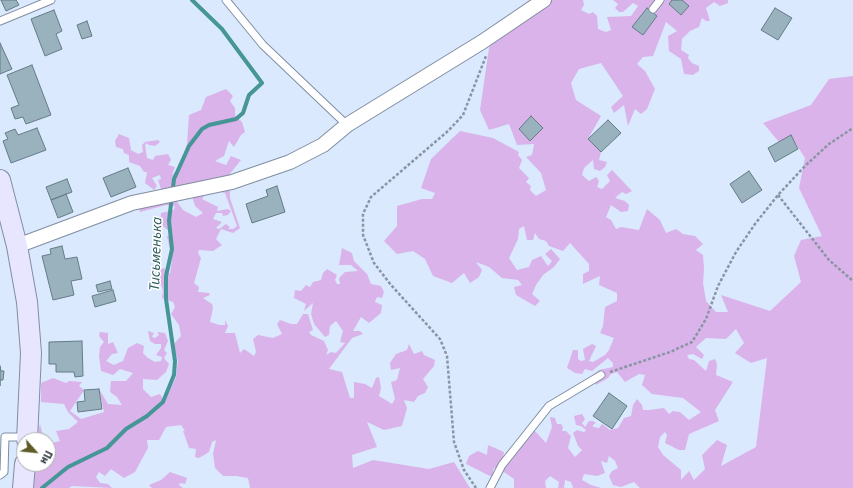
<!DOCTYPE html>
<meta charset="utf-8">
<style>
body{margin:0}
#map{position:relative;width:853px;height:488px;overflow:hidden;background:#dae9fe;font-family:"Source Sans 3",sans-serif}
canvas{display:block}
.north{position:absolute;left:16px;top:432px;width:40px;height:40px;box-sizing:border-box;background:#fff;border:1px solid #aeb0b3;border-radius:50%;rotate:117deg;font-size:11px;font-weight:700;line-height:16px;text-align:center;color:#343a42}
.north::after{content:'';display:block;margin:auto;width:14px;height:18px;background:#5f5c29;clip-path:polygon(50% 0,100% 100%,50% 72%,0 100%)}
</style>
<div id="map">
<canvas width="853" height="488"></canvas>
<div class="north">Пн</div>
</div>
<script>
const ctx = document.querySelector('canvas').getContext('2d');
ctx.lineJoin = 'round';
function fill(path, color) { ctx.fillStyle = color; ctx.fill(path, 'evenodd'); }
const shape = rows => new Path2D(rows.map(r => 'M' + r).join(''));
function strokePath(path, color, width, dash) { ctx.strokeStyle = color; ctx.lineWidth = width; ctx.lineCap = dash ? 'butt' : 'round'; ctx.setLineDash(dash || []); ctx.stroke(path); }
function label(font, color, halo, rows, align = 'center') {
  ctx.font = font + ' "Source Sans 3",sans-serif'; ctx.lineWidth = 3; ctx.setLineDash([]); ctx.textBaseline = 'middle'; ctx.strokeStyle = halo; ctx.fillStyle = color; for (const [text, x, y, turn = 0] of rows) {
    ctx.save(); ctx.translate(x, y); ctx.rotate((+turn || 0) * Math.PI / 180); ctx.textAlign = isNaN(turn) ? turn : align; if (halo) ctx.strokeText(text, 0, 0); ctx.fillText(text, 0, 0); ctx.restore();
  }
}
fill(shape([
 [529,0,583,0,584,5,581,10,589,14,593,12,597,16,598,29,606,32,611,30,607,17,631,16,638,6,633,3,623,12,619,12,615,8,618,4,613,0,728,0,728,3,720,6,714,2,706,8,710,21,706,21,702,18,699,27,690,31,682,39,681,50,689,55,688,58,692,63,699,66,699,71,693,75,684,74,681,59,669,51,668,36,677,31,666,22,653,56,643,57,637,64,645,71,655,89,647,109,641,114,635,109,628,126,624,105,614,113,611,107,623,96,601,63,579,69,571,83,576,100,601,116,588,139,601,152,599,160,607,162,605,167,600,171,594,169,593,160,584,168,582,175,589,181,596,177,599,181,597,187,602,189,610,181,607,175,612,170,632,191,626,194,622,192,615,198,625,201,629,205,628,211,621,212,611,205,606,217,611,220,616,229,621,227,639,230,647,209,660,220,666,233,676,229,683,234,695,236,703,244,696,250,703,255,704,269,703,283,706,301,716,312,728,312,721,295,770,311,801,282,794,256,801,240,822,236,799,188,805,158,791,136,779,142,763,123,811,105,829,79,853,76,853,488,640,488,634,482,621,487,613,485,609,476,612,471,618,468,615,461,609,456,607,463,601,461,605,473,597,476,584,474,582,480,591,485,601,488,573,488,571,482,565,480,564,488,558,488,559,482,550,476,545,481,546,488,514,488,514,479,498,468,494,468,492,476,490,476,466,464,469,456,478,451,487,455,488,445,504,452,503,458,508,461,535,431,546,443,552,427,550,417,555,418,557,424,561,424,563,427,562,431,566,431,571,436,568,448,575,457,582,450,578,446,573,433,577,430,584,432,586,430,581,426,576,425,574,416,582,414,585,419,582,423,585,427,589,421,593,421,596,423,593,425,593,427,599,428,602,424,610,430,618,428,624,418,631,416,633,405,637,399,642,405,643,410,649,410,664,408,669,414,673,411,680,412,689,420,701,412,683,398,652,394,642,385,645,375,639,374,625,382,617,372,611,374,608,378,596,385,593,375,599,370,613,367,613,363,608,358,592,371,585,369,582,374,575,373,567,368,573,350,578,350,578,359,581,361,585,360,583,349,592,344,596,346,589,361,593,362,605,355,609,350,614,338,600,333,603,326,605,307,617,301,617,293,599,285,600,276,583,284,583,274,589,271,589,264,570,243,563,251,549,246,546,241,539,239,535,233,533,240,527,240,524,226,519,229,518,239,509,258,517,270,529,267,532,260,541,256,548,266,552,261,545,254,551,249,560,259,554,267,543,275,536,285,532,294,540,301,535,306,516,295,514,287,522,285,518,280,502,278,489,267,476,262,482,270,479,277,470,283,464,273,452,283,433,276,425,259,413,251,397,254,384,241,397,226,397,206,422,199,432,199,435,193,421,188,431,159,460,131,493,138,519,152,518,155,522,160,519,168,529,178,526,182,531,186,530,190,536,196,546,190,541,173,526,157,532,155,534,144,517,145,509,124,489,130,480,110,489,48,495,37,525,16],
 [736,329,744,343,735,353,751,363,767,358,756,447,721,466,727,445,717,440,702,455,705,469,694,480,689,471,681,480,681,470,663,455,658,447,660,437,665,432,667,435,665,443,679,450,685,450,689,434,719,421,715,410,733,382,716,375,717,364,715,359,709,361,706,371,694,360,689,359,687,355,693,354,702,359,704,355,696,347,706,338,726,339],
 [226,89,233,96,230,101,235,108,235,115,242,122,245,132,241,135,234,147,229,141,224,156,215,161,226,165,231,156,241,160,229,175,230,198,240,228,233,233,221,229,216,239,222,245,213,251,199,250,198,253,201,258,194,283,199,287,198,292,209,293,210,295,203,298,212,304,213,308,210,322,219,325,225,325,225,320,228,326,225,333,235,333,240,353,244,349,254,356,256,352,253,339,258,335,273,338,282,334,277,324,280,320,291,324,297,324,303,314,308,314,313,330,309,332,311,335,324,341,328,350,326,355,331,352,336,353,345,343,340,342,343,331,336,321,330,326,329,335,325,337,314,324,311,314,313,303,304,311,306,304,294,298,295,290,301,291,306,285,310,287,313,282,321,280,323,273,327,269,337,275,335,280,337,284,340,284,339,278,345,272,358,271,351,265,339,265,342,248,352,253,354,261,367,274,371,284,381,286,384,292,382,298,377,297,375,302,382,305,381,313,369,323,361,317,353,331,360,331,363,334,352,338,329,369,342,372,350,398,354,398,354,382,365,384,372,388,376,378,379,377,381,388,379,396,392,404,395,399,391,382,397,380,400,368,391,370,390,363,396,354,407,350,409,344,414,354,422,351,424,355,435,360,434,366,423,379,428,387,425,393,418,396,414,402,404,400,407,408,402,426,384,430,367,422,377,447,352,455,353,468,373,460,429,469,454,462,470,488,250,488,248,478,236,476,223,476,215,468,213,454,216,440,212,442,209,452,199,458,195,457,196,449,189,448,183,431,185,431,181,425,166,427,159,440,147,440,148,448,135,472,124,478,111,469,105,476,99,472,96,477,100,483,108,484,112,488,72,486,69,488,34,488,35,464,48,464,48,444,60,441,56,431,69,429,78,422,68,412,64,404,41,402,41,383,53,378,66,383,69,381,82,382,79,386,84,390,70,411,81,419,104,412,99,389,108,404,122,405,117,397,110,392,111,381,126,381,133,373,120,369,113,375,101,371,99,356,100,347,104,342,99,336,100,332,108,333,108,344,113,342,118,353,112,354,106,361,114,365,123,361,128,348,137,343,144,346,143,353,148,358,155,362,161,361,162,357,156,355,161,348,161,344,155,344,150,341,148,331,154,333,152,337,155,338,159,335,157,332,165,333,168,341,164,350,167,353,164,358,169,364,166,372,157,380,143,379,143,389,151,397,160,394,165,402,176,377,178,361,173,345,181,336,179,325,171,314,175,307,173,302,162,298,163,291,157,270,164,268,170,274,172,259,167,236,173,234,160,224,161,213,174,210,175,206,166,205,140,212,138,205,175,199,183,210,196,217,203,213,195,206,192,196,207,192,202,199,218,207,217,211,228,209,231,211,228,215,223,216,222,213,216,213,213,219,222,222,216,228,219,229,226,224,230,227,228,229,233,229,237,226,225,193,208,189,203,181,162,192,158,180,161,179,160,175,152,178,157,186,154,190,145,183,147,172,144,172,140,166,129,162,129,155,124,153,123,149,116,147,115,141,119,134,129,138,131,150,138,154,143,152,142,145,145,142,158,140,160,142,155,146,149,145,147,143,145,145,147,158,153,160,155,156,168,154,171,160,168,165,175,167,172,175,178,170,187,144,189,115,201,110,206,97],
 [40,424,42,432,49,440,48,441,36,440],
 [170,472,187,478,185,484,180,483,179,485,183,488,152,488,149,485,161,480]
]), '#d9b3ea');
strokePath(shape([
 [42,488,68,467,107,448,126,429,147,416,163,402,174,375,175,361,166,299,166,276,172,249,169,221,174,179,189,146,202,129,209,125,236,119,243,113,249,95,262,83,222,29,192,0]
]), '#469597', 4);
const building = shape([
 [1,0,16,0,19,5,6,11,1,0],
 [672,0,682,0,689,6,681,15,669,4,672,0],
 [647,8,657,16,643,35,632,27,647,8],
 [775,8,792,18,778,40,761,30,775,8],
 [54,10,62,31,56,34,62,49,45,56,31,19,54,10],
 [87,21,92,36,82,39,77,25,87,21],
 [0,43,12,69,0,74,0,43],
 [32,65,51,115,26,124,23,117,15,119,11,108,19,105,7,75,32,65],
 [531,116,543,128,530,141,519,129,531,116],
 [608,120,621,133,601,152,588,139,608,120],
 [37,128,46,150,11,163,3,141,8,139,5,133,15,129,18,135,37,128],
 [791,135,798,149,775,162,768,148,791,135],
 [128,168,136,187,111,197,103,178,128,168],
 [749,171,762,190,742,203,730,184,749,171],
 [67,179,72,192,51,200,46,187,67,179],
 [277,186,285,212,252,223,246,204,268,196,266,190,277,186],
 [66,194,73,212,58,218,51,200,66,194],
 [62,246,65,259,77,257,82,279,71,281,74,295,53,300,42,256,51,254,50,249,62,246],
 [110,281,112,289,98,292,96,285,110,281],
 [113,290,116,301,95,307,92,296,113,290],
 [82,341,83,376,75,377,74,372,56,372,56,364,49,364,49,342,82,341],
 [0,366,1,371,4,371,3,380,0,380,0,386,0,366],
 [99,389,102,409,78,412,77,402,85,401,84,390,99,389],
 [609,393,627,406,612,429,593,416,609,393]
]);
fill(building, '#99b2bd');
strokePath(building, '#637c86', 1);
const lane = shape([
 [226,0,263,45,347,125],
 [653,9,660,0],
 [0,21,51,0],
 [0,475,4,472,5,437,25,437],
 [490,488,502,465,549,406,601,375]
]);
const street = shape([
 [17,246,132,203,232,182,290,162,323,145,347,125,482,42,544,0]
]);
const secondary = shape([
 [0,180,17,246,27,302,31,353,27,440],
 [23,488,25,464]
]);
strokePath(lane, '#808ea1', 9);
strokePath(street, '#808ea1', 16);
strokePath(secondary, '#808ea1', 22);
strokePath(shape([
 [778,195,829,260,853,281],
 [610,372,670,352,692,342,706,319,718,286,736,252,755,224,778,195,805,166,829,144,853,128],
 [476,488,464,470,454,442,447,356,440,339,391,285,374,263,363,235,363,214,371,197,448,131,463,115,486,56]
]), '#8a95a3', 2.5, [3, 2]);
strokePath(lane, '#fff', 7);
strokePath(street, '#fff', 14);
strokePath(secondary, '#e7e6fe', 20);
label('italic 15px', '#2a5a5a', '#fff', [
 ["Тисьменька",157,254,-88]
]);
</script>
